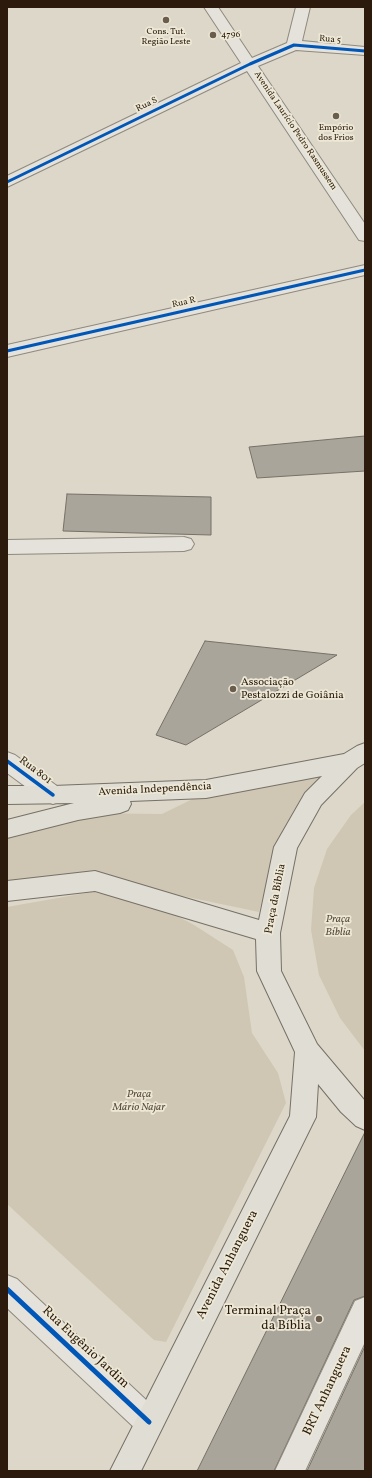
<!DOCTYPE html>
<meta charset="utf-8">
<style>
body{margin:0}
#map{position:relative;width:372px;height:1478px;overflow:hidden;background:#dcd7c8;font-family:Vollkorn,serif}
canvas{display:block}
.frame{position:absolute;inset:0;border:8px solid #2c1b0d;pointer-events:none}
</style>
<div id="map">
<canvas width="372" height="1478"></canvas>
<div class="frame"></div>
</div>
<script>
const ctx = document.querySelector('canvas').getContext('2d');
ctx.lineJoin = 'round';
function fill(path, color) { ctx.fillStyle = color; ctx.fill(path, 'evenodd'); }
const shape = rows => new Path2D(rows.map(r => 'M' + r).join(''));
function strokePath(path, color, width, dash) { ctx.strokeStyle = color; ctx.lineWidth = width; ctx.lineCap = dash ? 'butt' : 'round'; ctx.setLineDash(dash || []); ctx.stroke(path); }
function label(font, color, halo, rows, align = 'center') {
  ctx.font = font + ' Vollkorn,serif'; ctx.lineWidth = 3.5; ctx.setLineDash([]); ctx.textBaseline = 'middle'; ctx.strokeStyle = halo; ctx.fillStyle = color; for (const [text, x, y, turn = 0] of rows) {
    ctx.save(); ctx.translate(x, y); ctx.rotate((+turn || 0) * Math.PI / 180); ctx.textAlign = isNaN(turn) ? turn : align; if (halo) ctx.strokeText(text, 0, 0); ctx.fillText(text, 0, 0); ctx.restore();
  }
}
fill(shape([
 [346,765,276,848,259,912,97,878,7,887,7,831,77,813,162,814,209,791],
 [365,802,365,1051,340,1018,319,975,311,930,314,888,327,849,351,815],
 [92,892,156,905,194,925,233,950,244,977,252,1033,278,1073,286,1103,166,1342,154,1340,7,1204,7,907]
]), '#cfc7b3');
const building = shape([
 [365,436,365,471,257,478,249,447,365,436],
 [67,494,211,497,211,535,63,531,67,494],
 [205,641,337,655,186,745,156,735,205,641],
 [365,1132,365,1296,354,1300,274,1471,197,1471,365,1132],
 [365,1346,365,1471,307,1471,365,1346]
]);
fill(building, '#aaa59a');
strokePath(building, '#767067', 1);
const minor = shape([
 [204,7,218,7,252,58,287,43,296,7,310,7,302,41,365,47,365,55,296,50,258,66,365,224,365,241,359,240,247,71,7,187,7,176,241,63,204,7],
 [365,265,365,275,7,357,7,345,365,265],
 [184,537,191,539,194,544,191,549,184,551,7,554,7,540,184,537],
 [7,752,15,755,61,789,64,795,61,801,53,804,45,801,7,773,7,752],
 [7,1275,17,1279,159,1412,164,1422,159,1432,149,1437,139,1432,7,1308,7,1275],
 [365,1297,365,1342,305,1471,275,1471,355,1301,365,1297]
]);
const major = shape([
 [365,743,365,763,357,768,321,805,297,848,280,933,281,971,317,1044,365,1101,365,1130,356,1126,341,1112,318,1084,316,1117,312,1125,141,1471,110,1471,290,1116,295,1052,257,971,256,939,95,891,7,901,7,881,95,871,259,920,274,847,305,793,322,776,206,798,130,801,131,804,128,810,120,813,78,820,7,838,7,820,74,803,7,804,7,786,53,786,206,780,344,754,357,746,365,743]
]);
strokePath(minor, '#8f897f', 2);
strokePath(major, '#767067', 2);
fill(minor, '#e4e2da');
fill(major, '#dfddd4');
strokePath(shape([
 [7,182,250,64,294,45,365,51],
 [7,351,365,270]
]), '#0057b8', 3);
strokePath(shape([
 [7,761,53,795]
]), '#0057b8', 3.5);
strokePath(shape([
 [7,1289,149,1422]
]), '#0057b8', 5);
for (const [x, y, r, color] of [
 [166,20,4,"#6a5d4e"],
 [213,35,4,"#6a5d4e"],
 [336,116,4,"#6a5d4e"],
 [233,689,4,"#6a5d4e"],
 [319,1319,4,"#6a5d4e"]
]) { const dot = new Path2D(); dot.arc(x, y, r, 0, 2 * Math.PI); ctx.fillStyle = color; ctx.fill(dot); strokePath(dot, '#ede8d6', 1.5); }
label('9px', '#2c1b0d', '#ede8d6', [
 ["Cons. Tut.",166,32],
 ["Região Leste",166,42],
 ["4796",221,35,"left"],
 ["Empório",336,128],
 ["dos Frios",336,138]
]);
label('9px', '#2c1b0d', '#ede8d6', [
 ["Rua 5",330,40,5],
 ["Rua S",147,105,-26],
 ["Avenida Laurício Pedro Rasmussem",295,131,56],
 ["Rua R",184,303,-13]
]);
label('11px', '#2c1b0d', '#ede8d6', [
 ["Associação",241,683],
 ["Pestalozzi de Goiânia",241,696]
], 'left');
label('11px', '#2c1b0d', '#ede8d6', [
 ["Rua 801",35,771,37],
 ["Avenida Independência",155,790,-3],
 ["Praça da Bíblia",276,899,-79]
]);
label('italic 11px', '#5a4b3a', '#ede8d6', [
 ["Praça",338,920],
 ["Bíblia",338,933],
 ["Praça",139,1095],
 ["Mário Najar",139,1108]
]);
label('13px', '#2c1b0d', '#ede8d6', [
 ["Avenida Anhanguera",228,1265,-63],
 ["Rua Eugênio Jardim",85,1348,43],
 ["BRT Anhanguera",328,1391,-65]
]);
label('13px', '#2c1b0d', '#ede8d6', [
 ["Terminal Praça",311,1312],
 ["da Bíblia",311,1327]
], 'right');
</script>
